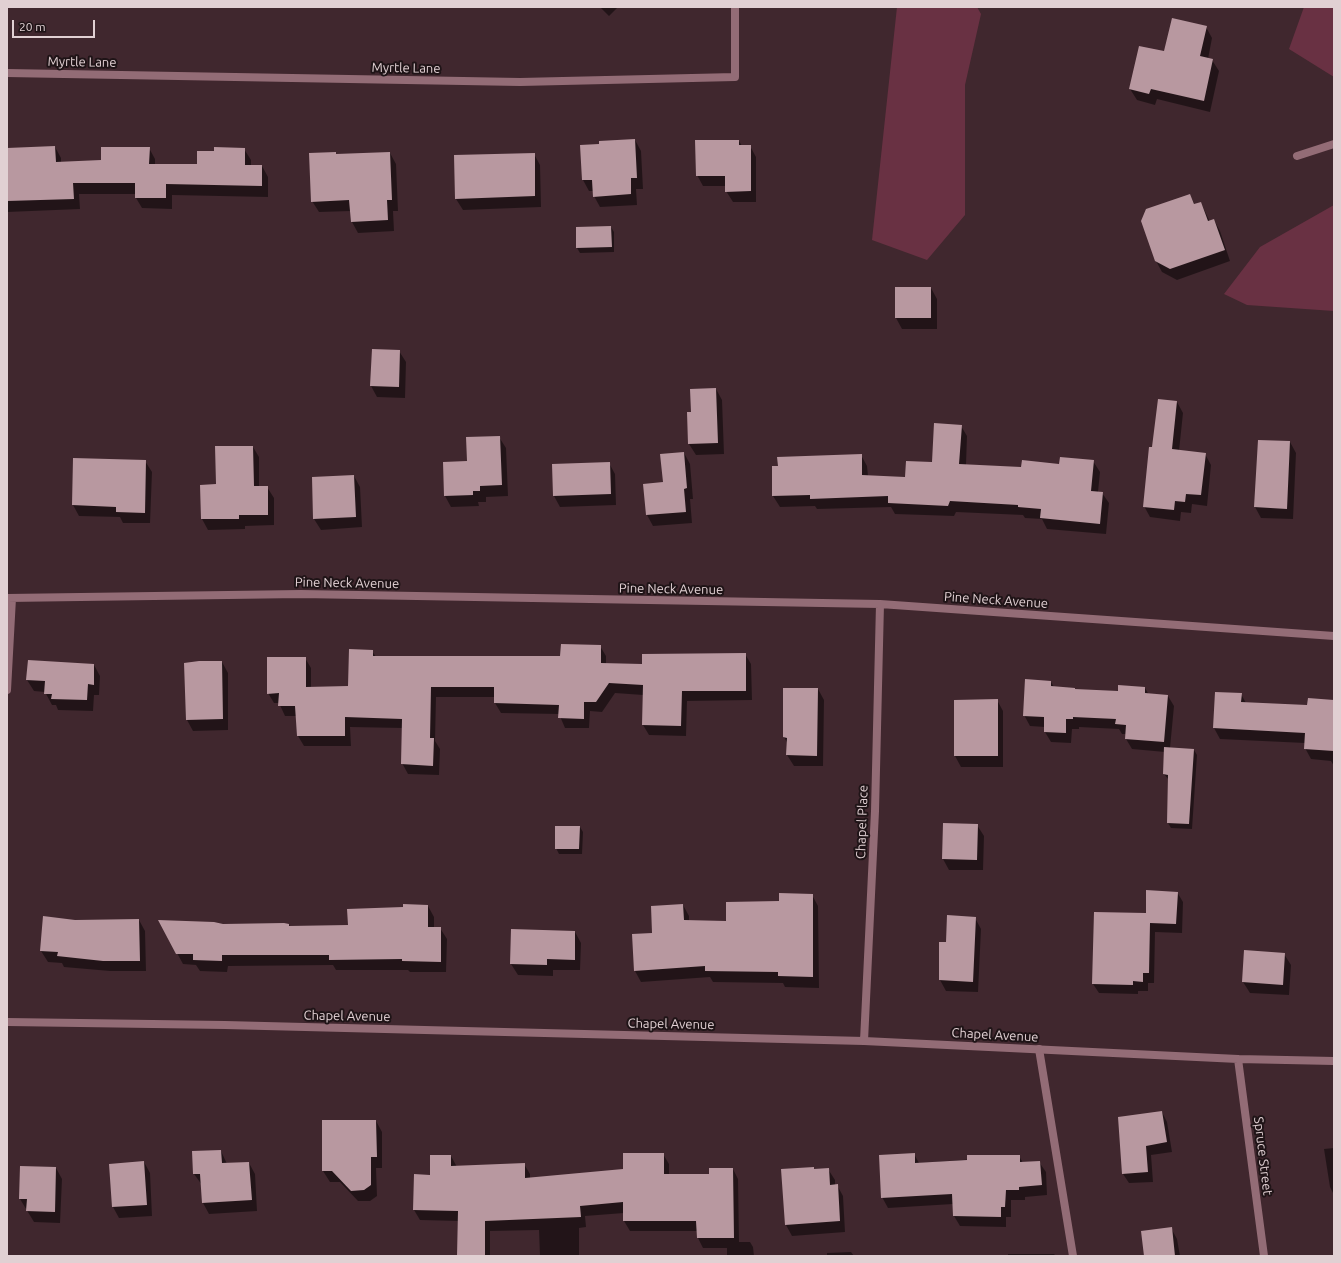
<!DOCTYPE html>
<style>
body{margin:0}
#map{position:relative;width:1341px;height:1263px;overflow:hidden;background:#40272e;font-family:Ubuntu,sans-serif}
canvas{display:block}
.frame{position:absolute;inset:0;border:8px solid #e1d0d3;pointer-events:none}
.scale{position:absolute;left:12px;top:20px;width:83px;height:18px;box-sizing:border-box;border:2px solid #e1d0d3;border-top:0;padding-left:5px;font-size:12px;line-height:14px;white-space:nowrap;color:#e1d0d3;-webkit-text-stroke:3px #1f1417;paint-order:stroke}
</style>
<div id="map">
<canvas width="1341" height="1263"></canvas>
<div class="frame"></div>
<div class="scale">20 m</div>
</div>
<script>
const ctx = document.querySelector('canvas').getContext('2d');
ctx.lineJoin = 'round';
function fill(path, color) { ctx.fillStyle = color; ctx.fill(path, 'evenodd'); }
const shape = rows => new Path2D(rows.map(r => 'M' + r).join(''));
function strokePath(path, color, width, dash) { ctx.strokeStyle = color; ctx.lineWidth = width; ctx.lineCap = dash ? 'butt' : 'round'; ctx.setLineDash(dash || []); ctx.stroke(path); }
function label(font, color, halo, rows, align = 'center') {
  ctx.font = font + ' Ubuntu,sans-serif'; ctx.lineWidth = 4; ctx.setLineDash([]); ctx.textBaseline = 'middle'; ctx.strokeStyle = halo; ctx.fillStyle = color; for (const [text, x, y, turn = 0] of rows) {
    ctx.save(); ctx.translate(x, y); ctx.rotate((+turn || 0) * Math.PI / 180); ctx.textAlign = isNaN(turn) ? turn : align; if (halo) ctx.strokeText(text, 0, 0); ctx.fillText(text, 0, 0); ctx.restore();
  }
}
fill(shape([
 [897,7,977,7,981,14,965,85,965,215,927,260,872,240],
 [1304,7,1334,7,1334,77,1289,49],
 [1334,205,1334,311,1247,305,1224,294,1260,247]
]), '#693143');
fill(shape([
 [600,7,618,7,609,16],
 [1206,27,1212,38,1208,59,1212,60,1219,71,1210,112,1157,99,1155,105,1137,100,1130,89,1165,52],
 [635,140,641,151,643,189,636,189,637,205,600,207,594,196,594,191,589,191,583,180],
 [739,141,742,146,750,146,756,157,756,202,733,202,726,191,726,186,703,186,697,175],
 [55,147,61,158,61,163,102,161,149,148,155,159,155,165,198,165,244,149,251,160,251,166,262,166,268,177,268,197,172,195,172,209,142,208,136,198,136,194,79,194,80,209,7,212,7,149],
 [390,153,396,164,398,211,393,211,394,231,358,233,352,222,351,211,319,212,312,201,336,155],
 [534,154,540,165,541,207,463,210,456,199],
 [1190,195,1195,205,1201,203,1210,222,1214,220,1220,231,1230,261,1177,280,1162,272,1156,261],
 [611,227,614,232,614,252,580,253,577,248],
 [931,288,937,299,937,329,902,329,896,318],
 [399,351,406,362,405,398,377,397,371,386],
 [716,389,722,400,724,454,696,455,689,444,688,413,692,413],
 [1177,402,1183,413,1179,451,1205,454,1211,465,1207,506,1192,504,1191,513,1181,512,1180,521,1150,517,1144,506,1153,449],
 [961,426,967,436,966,465,1022,468,1093,461,1100,472,1098,492,1102,493,1109,503,1106,534,1047,529,1042,519,1025,518,1023,515,956,512,954,516,895,514,891,507,817,509,815,506,780,507,773,496,773,467,861,455,867,466,868,476,906,478,933,463],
 [499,437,506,448,508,496,486,497,486,502,478,502,479,506,451,507,445,496,444,463,468,462],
 [1290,442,1296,453,1293,519,1261,518,1255,507],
 [253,447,259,457,259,487,267,487,274,498,274,525,245,526,245,529,208,530,202,519,217,485],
 [684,453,690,464,693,499,690,499,692,523,653,526,647,515],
 [74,459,145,461,152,472,150,523,123,523,120,517,79,516,73,505],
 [609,463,615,474,616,505,560,507,554,496],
 [354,476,360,487,362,527,321,530,314,519],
 [600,646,606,656,606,664,643,665,745,654,751,664,752,700,687,701,686,736,649,735,643,725,643,695,615,693,602,712,590,711,589,728,565,728,559,714,501,713,495,703,495,697,436,697,435,741,440,749,439,775,408,774,402,763,403,728,350,727,351,746,304,746,298,736,296,716,285,716,279,703,274,703,268,693,305,658,311,668,311,688,349,687,372,651,376,657,561,657],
 [222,662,228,673,228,730,193,731,187,720],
 [94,665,100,676,99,695,94,695,93,711,58,710,56,705,52,705,45,692,34,691,27,680],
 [1051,682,1054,687,1075,690,1119,692,1145,688,1149,695,1168,696,1174,706,1170,748,1194,750,1197,755,1192,829,1171,828,1168,823,1168,779,1164,774,1165,752,1132,749,1126,739,1126,734,1122,734,1119,729,1079,727,1079,729,1072,729,1071,743,1051,742,1045,732,1045,727,1030,726,1024,715],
 [784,689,818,689,824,700,823,766,794,766,787,755,788,744,784,737],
 [1241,694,1246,703,1308,706,1334,701,1334,766,1331,761,1311,759,1305,748,1305,743,1220,739,1214,728],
 [997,700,1003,711,1003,767,961,767,955,756,955,701],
 [977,825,984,836,983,870,949,870,943,859],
 [580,827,583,832,582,854,559,854,556,848],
 [1177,892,1183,902,1182,933,1155,932,1154,983,1148,983,1148,991,1138,991,1138,994,1099,993,1093,984,1147,914],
 [812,895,818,906,819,988,785,987,783,983,713,982,710,977,641,982,635,971,633,935,653,934,683,905,689,916,689,921,727,922,780,902],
 [428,906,434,917,434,928,440,928,447,939,446,972,410,972,408,970,336,970,333,965,228,966,227,972,200,971,196,965,183,964,177,953,223,925,289,924,290,927,349,926],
 [975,918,981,929,978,992,946,991,940,980,947,944],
 [139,920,145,931,146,971,110,971,64,967,62,963,48,962,41,951,75,921],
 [575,932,581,943,580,970,553,970,553,976,518,975,511,964],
 [1245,952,1284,954,1291,965,1289,995,1250,993,1243,982],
 [1162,1112,1167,1122,1172,1152,1151,1155,1153,1182,1129,1183,1123,1174],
 [376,1121,382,1132,382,1168,376,1168,377,1196,370,1201,358,1201,340,1182,330,1182,323,1171],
 [1334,1148,1334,1195,1330,1187,1324,1149],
 [221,1151,227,1164,249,1163,255,1174,257,1211,209,1214,203,1203,202,1185,194,1174],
 [663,1154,669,1164,669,1175,710,1175,733,1169,738,1179,739,1242,750,1242,753,1247,754,1256,727,1256,727,1248,703,1248,698,1238,698,1231,630,1231,624,1221,624,1213,585,1216,586,1227,579,1228,579,1256,540,1256,539,1230,490,1231,490,1256,458,1256,459,1221,420,1220,414,1210,431,1176,451,1156,457,1167,524,1164,530,1174,530,1179,624,1170],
 [914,1154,919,1163,1019,1156,1023,1163,1039,1162,1046,1172,1047,1195,1025,1197,1025,1200,1011,1200,1011,1217,1006,1217,1006,1227,960,1226,954,1216,953,1204,888,1208,882,1197],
 [144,1162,150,1173,152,1216,119,1218,113,1207],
 [56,1168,62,1179,60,1223,34,1222,20,1199],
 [828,1169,835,1180,835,1186,837,1185,843,1196,845,1232,792,1236,786,1225,814,1170],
 [1171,1228,1177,1239,1180,1256,1146,1256],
 [851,1252,854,1256,827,1256,827,1253],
 [1008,1254,1054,1254,1056,1256,1008,1256]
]), '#0007');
fill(shape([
 [1172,18,1207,26,1200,56,1213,59,1204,101,1151,89,1149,94,1129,89,1139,46,1164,51],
 [635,139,637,178,631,178,631,194,593,197,592,180,582,180,580,145,599,144,599,141],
 [695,140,739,140,739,145,751,145,751,191,725,192,725,176,696,176],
 [55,146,56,162,101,160,101,147,150,147,149,164,197,164,197,151,214,151,214,147,245,148,245,165,262,165,262,186,166,184,166,198,135,198,135,183,73,183,74,199,7,201,7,148],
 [336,152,336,154,390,152,392,200,387,200,388,220,351,222,349,200,311,202,309,153],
 [535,153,535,196,455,199,454,155],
 [1190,194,1194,204,1201,202,1208,221,1214,219,1225,250,1170,269,1155,261,1141,221,1146,209],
 [611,226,612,247,576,248,576,227],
 [895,287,931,287,931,318,895,318],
 [372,349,400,350,399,387,370,386],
 [716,388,718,443,688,444,687,412,691,412,690,389],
 [1158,399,1177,401,1172,449,1206,453,1201,495,1186,494,1185,502,1175,501,1174,510,1143,507,1149,447,1152,447],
 [934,423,962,425,959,464,1021,467,1022,460,1059,464,1060,457,1094,460,1091,491,1103,492,1100,524,1040,518,1041,509,1018,507,1018,505,950,501,948,506,888,503,888,496,810,499,810,495,772,496,772,466,778,466,777,457,862,454,862,475,905,477,906,461,932,462],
 [500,436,502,485,480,486,480,491,473,491,473,495,444,496,443,462,467,461,466,437],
 [1258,440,1290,441,1287,509,1254,507],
 [215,446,253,446,254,486,268,486,268,515,239,515,239,519,201,519,200,485,216,484],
 [684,452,687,488,684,489,686,512,646,515,643,484,663,482,660,454],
 [73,458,146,460,145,513,116,512,116,507,72,505],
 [610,462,611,494,553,496,552,464],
 [354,475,356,517,313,519,312,477],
 [561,644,601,645,601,663,642,664,642,654,746,653,746,691,682,691,681,726,642,725,643,685,609,683,596,702,584,702,584,719,558,718,559,705,494,703,494,687,431,687,430,738,434,738,433,766,401,764,402,719,345,717,345,736,297,736,295,706,278,706,279,693,267,694,267,657,306,657,306,687,348,686,349,649,373,650,373,656,560,656],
 [28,660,94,664,94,685,88,684,87,700,51,699,52,694,44,694,45,681,26,680],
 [199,661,222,661,223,719,186,720,184,663],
 [1025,679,1051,681,1051,686,1075,688,1075,689,1118,691,1118,685,1145,687,1145,693,1168,695,1164,742,1125,739,1126,725,1115,724,1116,719,1073,717,1073,719,1066,719,1066,733,1044,732,1044,717,1023,716],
 [783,688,818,688,817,756,786,755,787,738,783,737],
 [1215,692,1242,693,1241,702,1307,705,1308,698,1334,700,1334,751,1304,749,1305,733,1213,728],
 [998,699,998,756,954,756,954,700],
 [1164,747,1194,749,1189,824,1167,823,1168,775,1163,774],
 [943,823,978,824,977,860,942,859],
 [555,826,580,826,579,849,555,849],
 [1146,890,1178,892,1176,924,1150,923,1149,973,1143,973,1143,982,1133,981,1133,985,1092,984,1094,912,1146,913],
 [779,893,813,894,813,977,778,976,778,972,705,971,705,966,634,971,632,934,652,933,651,906,683,904,684,920,726,921,726,902,779,901],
 [403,904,428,905,428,927,441,927,441,962,402,961,402,959,329,960,329,955,222,955,222,961,193,960,193,954,176,954,158,920,214,922,223,924,284,923,289,924,289,926,348,925,347,909,403,907],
 [947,915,976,917,973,982,939,980,939,942,946,942],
 [43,916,75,920,139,919,140,961,103,961,57,956,58,952,40,951],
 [511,929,575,931,575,960,547,959,547,965,510,964],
 [1244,950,1285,953,1283,985,1242,982],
 [1162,1111,1167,1142,1146,1146,1148,1172,1122,1174,1118,1117],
 [322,1120,376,1120,377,1157,371,1157,371,1185,364,1190,351,1191,332,1171,322,1171],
 [221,1150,222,1163,249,1162,252,1200,202,1203,200,1174,193,1174,192,1151],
 [623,1153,664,1153,664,1174,709,1174,709,1168,733,1168,734,1238,697,1238,696,1221,623,1221,623,1202,580,1206,581,1217,485,1221,485,1256,457,1256,458,1211,413,1210,414,1174,430,1175,430,1155,451,1155,451,1166,525,1163,525,1178,623,1169],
 [915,1153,915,1163,967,1160,967,1155,1020,1155,1020,1162,1040,1161,1042,1185,1019,1187,1019,1190,1006,1190,1005,1207,1001,1207,1001,1217,953,1216,952,1194,881,1198,879,1155],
 [144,1161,147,1205,112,1207,109,1164],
 [20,1166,56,1167,55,1212,26,1211,27,1199,19,1199],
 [814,1167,814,1169,829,1168,830,1185,838,1184,840,1221,785,1225,781,1169],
 [1172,1227,1175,1256,1144,1256,1141,1231]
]), '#b898a0');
strokePath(shape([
 [1039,1049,1073,1256]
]), '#936c76', 8);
strokePath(shape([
 [7,73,520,82,735,77,735,7],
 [1297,156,1334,144],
 [7,598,301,594,880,604,1334,636],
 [7,690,12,598],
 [7,1022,225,1025,864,1041,1238,1059,1334,1061],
 [864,1041,875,811,880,604],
 [1238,1059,1264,1256]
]), '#936c76', 8);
label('13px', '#e1d0d3', '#1f1417', [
 ["Myrtle Lane",82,62,1],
 ["Myrtle Lane",406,68,1],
 ["Pine Neck Avenue",347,583,1],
 ["Pine Neck Avenue",671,589,1],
 ["Pine Neck Avenue",996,600,4],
 ["Chapel Place",862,822,-88],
 ["Chapel Avenue",347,1016,1],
 ["Chapel Avenue",671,1024,1],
 ["Chapel Avenue",995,1035,3],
 ["Spruce Street",1263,1156,83]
]);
</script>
